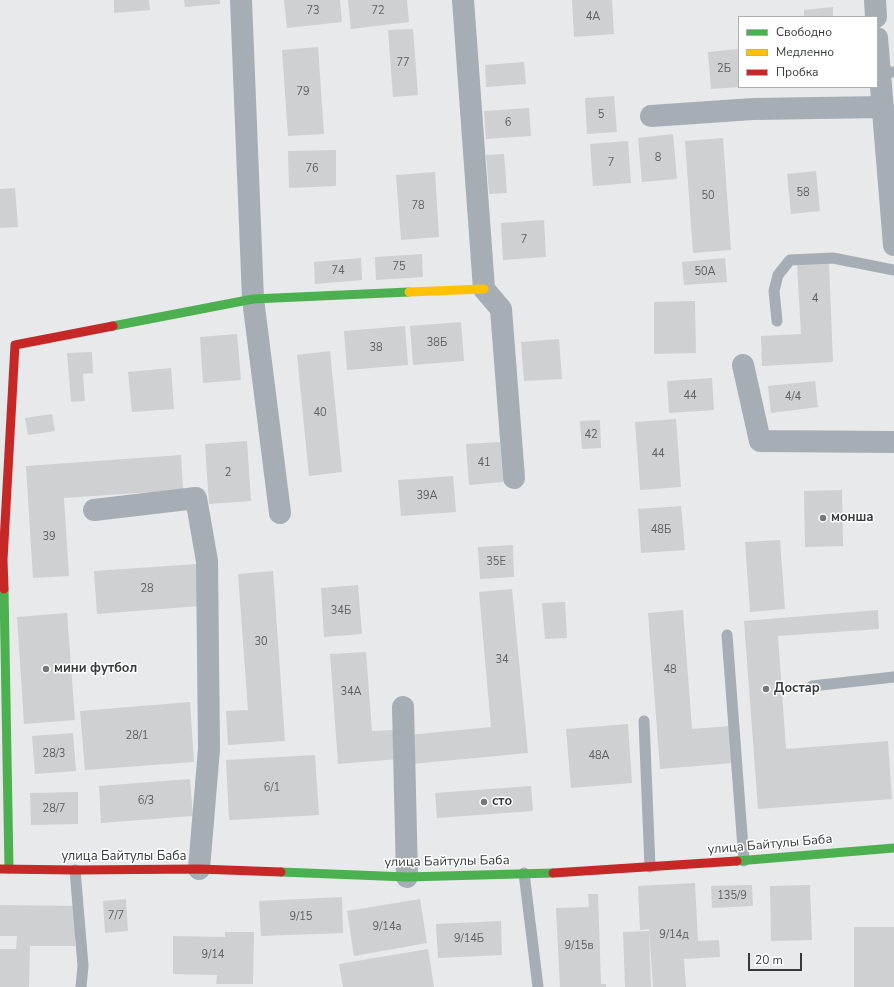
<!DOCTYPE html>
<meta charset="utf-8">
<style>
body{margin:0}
#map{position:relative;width:894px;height:987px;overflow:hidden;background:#e7e9eb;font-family:"Nunito Sans",sans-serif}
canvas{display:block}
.legend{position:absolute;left:738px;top:16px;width:140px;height:72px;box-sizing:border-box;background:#fff;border:1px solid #afb0b0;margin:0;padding:5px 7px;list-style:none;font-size:12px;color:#37393a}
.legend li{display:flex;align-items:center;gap:8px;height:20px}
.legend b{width:20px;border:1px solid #afb0b0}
.scale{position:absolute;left:748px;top:953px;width:54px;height:18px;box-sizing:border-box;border:2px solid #37393a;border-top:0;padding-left:5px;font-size:12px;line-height:14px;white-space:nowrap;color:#37393a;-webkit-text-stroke:3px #fff;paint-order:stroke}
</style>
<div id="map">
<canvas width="894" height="987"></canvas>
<ul class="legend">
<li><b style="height:5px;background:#4caf50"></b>Свободно</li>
<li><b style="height:5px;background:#ffc107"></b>Медленно</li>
<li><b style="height:5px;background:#c62828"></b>Пробка</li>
</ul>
<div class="scale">20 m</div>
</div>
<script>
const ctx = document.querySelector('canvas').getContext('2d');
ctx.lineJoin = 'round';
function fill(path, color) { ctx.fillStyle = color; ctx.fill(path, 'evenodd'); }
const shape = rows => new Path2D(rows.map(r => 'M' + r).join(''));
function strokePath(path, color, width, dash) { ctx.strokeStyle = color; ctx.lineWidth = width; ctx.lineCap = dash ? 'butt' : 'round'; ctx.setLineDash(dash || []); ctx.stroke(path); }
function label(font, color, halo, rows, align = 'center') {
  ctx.font = font + ' "Nunito Sans",sans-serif'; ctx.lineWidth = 3; ctx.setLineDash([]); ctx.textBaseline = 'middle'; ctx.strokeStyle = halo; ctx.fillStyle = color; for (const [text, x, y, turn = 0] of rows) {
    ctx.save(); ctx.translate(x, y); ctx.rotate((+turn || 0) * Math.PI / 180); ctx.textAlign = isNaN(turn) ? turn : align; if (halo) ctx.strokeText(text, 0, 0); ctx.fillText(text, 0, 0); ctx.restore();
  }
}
fill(shape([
 [114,0,149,0,150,10,114,13],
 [184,0,220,0,220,4,185,7],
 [284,0,340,0,342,22,287,28],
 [348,0,407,0,409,22,351,29],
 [572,0,612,0,614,34,574,37],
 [833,7,833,17,804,17,804,10],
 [413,29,418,95,393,97,388,30],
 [318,47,324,134,288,136,282,50],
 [739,49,739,87,711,89,708,52],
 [524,62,526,84,486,87,485,65],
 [614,96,617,132,587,134,585,98],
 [529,108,531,136,486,139,484,111],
 [673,134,677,179,642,182,638,138],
 [723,138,731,250,693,253,685,141],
 [628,141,631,183,593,186,590,144],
 [336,150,336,186,289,188,288,151],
 [504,154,507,193,489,194,486,155],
 [816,171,820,211,791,214,787,174],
 [435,172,439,237,401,240,396,175],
 [15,188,18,227,0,228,0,189],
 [544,220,546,257,503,260,501,223],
 [422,254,423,277,376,280,375,257],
 [361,258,362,280,315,284,314,262],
 [725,258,727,282,684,285,682,262],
 [829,262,833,362,762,366,761,336,801,334,797,264],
 [695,301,696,353,654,354,654,302],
 [461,322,464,361,413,365,410,326],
 [405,326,408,365,347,370,344,331],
 [237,334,241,380,203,383,200,337],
 [559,339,562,379,524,381,521,342],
 [330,351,342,472,309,476,297,355],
 [92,352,93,373,83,374,85,401,71,402,67,353],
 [171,368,174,409,132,412,128,372],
 [712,378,714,410,669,413,667,381],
 [815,381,818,407,771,413,768,386],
 [52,414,55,431,28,435,25,418],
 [676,419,681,487,640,490,635,422],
 [600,420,601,448,582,449,580,421],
 [247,441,251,501,209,504,205,444],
 [500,442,503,482,469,485,466,444],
 [181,455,183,490,64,498,69,576,33,578,26,466],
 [453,476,456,512,401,516,398,480],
 [842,490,843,546,805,547,804,491],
 [681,506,685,550,641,553,638,509],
 [780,540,785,609,750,612,745,542],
 [513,545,514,577,480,579,478,547],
 [197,564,200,606,97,614,94,571],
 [273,571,285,741,228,745,226,711,248,710,238,574],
 [358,585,362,634,324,637,321,588],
 [512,589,528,753,411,764,408,735,491,727,479,592],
 [565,602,567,638,545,639,542,603],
 [683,610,692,729,730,726,733,763,660,769,648,613],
 [878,610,879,629,778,636,786,749,888,741,892,799,758,809,744,621],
 [67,613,75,720,24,724,17,617],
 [366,652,372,731,395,730,398,759,338,764,330,654],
 [190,702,194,762,85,770,80,711],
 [628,724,632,783,571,788,566,729],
 [73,733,76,771,35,774,32,736],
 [315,755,319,815,229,820,226,760],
 [190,779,193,816,101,823,99,786],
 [531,786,533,811,437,818,435,793],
 [78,792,78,824,31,825,30,793],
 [695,883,698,941,719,940,720,957,684,959,686,987,653,987,649,929,640,930,638,886],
 [752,885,753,906,712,908,711,886],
 [810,885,812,940,771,941,770,886],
 [588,894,598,894,601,984,606,984,606,987,560,987,556,908,589,907],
 [342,897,343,933,261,936,259,901],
 [126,899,128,931,105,933,103,901],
 [420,899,427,943,354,956,347,911],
 [0,905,76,906,75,946,30,946,29,987,0,987,0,949,16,949,17,936,0,936],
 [501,921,502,955,438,958,436,924],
 [854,927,894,927,894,987,854,987],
 [649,931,651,987,625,987,623,932],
 [225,932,254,932,253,984,216,984,217,975,173,974,173,936,225,937],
 [428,949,434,987,343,987,339,964]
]), '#ced0d1');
strokePath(shape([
 [879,72,894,72],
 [777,321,774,291,778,275,790,260,833,258,894,270],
 [727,635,744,861],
 [812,686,894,677],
 [644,721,650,867],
 [75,870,83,966,81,987],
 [524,873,538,987]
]), '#a6adb5', 11);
strokePath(shape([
 [241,0,253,299,280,513],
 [463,0,484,289,501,309,514,478],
 [875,0,876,17],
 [877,38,894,245],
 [651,116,753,109,883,107],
 [743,365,760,441,894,442],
 [94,510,196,498,207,561,209,749,199,869],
 [403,707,407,877]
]), '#a6adb5', 22);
strokePath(shape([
 [113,326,253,299,409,292],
 [4,589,9,869],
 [737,861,894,848],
 [281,872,407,877,553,873]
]), '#4caf50', 9);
strokePath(shape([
 [409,292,484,289]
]), '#ffc107', 9);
strokePath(shape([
 [4,589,3,560,15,345,113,326],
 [0,869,75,870,199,869,281,872],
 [553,873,737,861]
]), '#c62828', 9);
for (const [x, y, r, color] of [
 [823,518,4,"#757778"],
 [46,669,4,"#757778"],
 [766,689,4,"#757778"],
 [484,802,4,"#757778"]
]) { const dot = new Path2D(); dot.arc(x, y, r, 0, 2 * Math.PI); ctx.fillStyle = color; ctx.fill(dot); strokePath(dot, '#fff', 1.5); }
label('11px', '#5e6061', null, [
 ["73",313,11],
 ["72",378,11],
 ["4А",593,17],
 ["77",403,63],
 ["2Б",724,69],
 ["79",303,92],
 ["5",601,115],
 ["6",508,123],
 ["8",658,158],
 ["7",611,163],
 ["76",312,169],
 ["58",803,193],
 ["50",708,196],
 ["78",418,206],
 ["7",524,240],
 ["75",399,267],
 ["74",338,271],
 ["50А",705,272],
 ["4",815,299],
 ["38Б",437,343],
 ["38",376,348],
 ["44",690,396],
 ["4/4",793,397],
 ["40",320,413],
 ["42",591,435],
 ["44",658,454],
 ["41",484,463],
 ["2",228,473],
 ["39А",427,496],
 ["48Б",661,530],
 ["39",49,537],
 ["35Е",496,562],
 ["28",147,589],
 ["34Б",341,611],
 ["30",261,642],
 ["34",502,660],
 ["48",670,670],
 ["34А",351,692],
 ["28/1",137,736],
 ["28/3",54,754],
 ["48А",599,756],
 ["6/1",272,788],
 ["6/3",146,801],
 ["28/7",54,809],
 ["135/9",732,896],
 ["7/7",116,916],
 ["9/15",301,917],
 ["9/14а",387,927],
 ["9/14д",674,935],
 ["9/14Б",469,939],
 ["9/15в",579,946],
 ["9/14",213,955]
]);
label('bold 13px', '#37393a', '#fff', [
 ["монша",831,518],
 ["мини футбол",54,669],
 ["Достар",774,689],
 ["сто",492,802]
], 'left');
label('13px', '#37393a', '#fff', [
 ["улица Байтулы Баба",770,845,-5],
 ["улица Байтулы Баба",124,857],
 ["улица Байтулы Баба",447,862,-1]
]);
</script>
